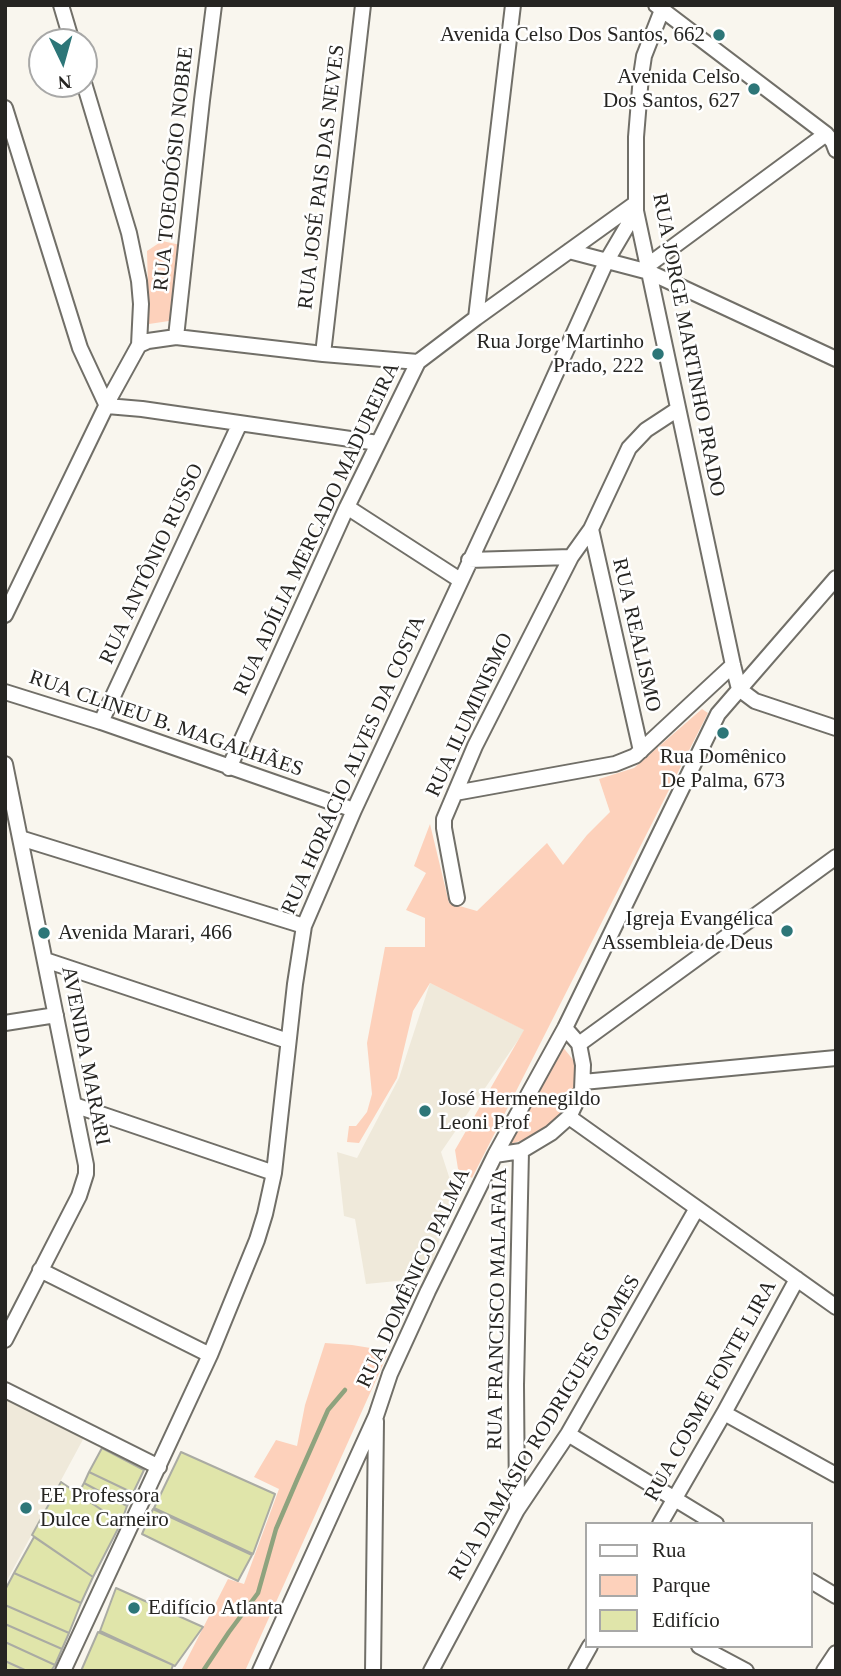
<!DOCTYPE html>
<meta charset="utf-8">
<style>
body{margin:0}
#map{position:relative;width:841px;height:1676px;overflow:hidden;background:#f9f6ee;font-family:"Times New Roman",serif}
canvas{display:block}
.frame{position:absolute;inset:0;border:7px solid #262522;pointer-events:none}
.legend{position:absolute;left:585px;top:1522px;width:228px;height:126px;box-sizing:border-box;background:#fff;border:2px solid #a8a8a7;margin:0;padding:9px 12px;list-style:none;font-size:21px;color:#262522}
.legend li{display:flex;align-items:center;gap:14px;height:35px}
.legend b{width:35px;border:2px solid #a8a8a7}
.north{position:absolute;left:28px;top:28px;width:70px;height:70px;box-sizing:border-box;background:#fff;border:2px solid #a8a8a7;border-radius:50%;rotate:175deg;font-size:19px;font-weight:700;line-height:28px;text-align:center;color:#262522}
.north::after{content:'';display:block;margin:auto;width:24px;height:32px;background:#2d7678;clip-path:polygon(50% 0,100% 100%,50% 72%,0 100%)}
</style>
<div id="map">
<canvas width="841" height="1676"></canvas>
<div class="frame"></div>
<ul class="legend">
<li><b style="height:9px;background:#fff"></b>Rua</li>
<li><b style="height:19px;background:#fdd1bb"></b>Parque</li>
<li><b style="height:19px;background:#e0e5aa"></b>Edifício</li>
</ul>
<div class="north">N</div>
</div>
<script>
const ctx = document.querySelector('canvas').getContext('2d');
ctx.lineJoin = 'round';
function fill(path, color) { ctx.fillStyle = color; ctx.fill(path, 'evenodd'); }
const shape = rows => new Path2D(rows.map(r => 'M' + r).join(''));
function strokePath(path, color, width, dash) { ctx.strokeStyle = color; ctx.lineWidth = width; ctx.lineCap = dash ? 'butt' : 'round'; ctx.setLineDash(dash || []); ctx.stroke(path); }
function label(font, color, halo, rows, align = 'center') {
  ctx.font = font + ' "Times New Roman",serif'; ctx.lineWidth = 5; ctx.setLineDash([]); ctx.textBaseline = 'middle'; ctx.strokeStyle = halo; ctx.fillStyle = color; for (const [text, x, y, turn = 0] of rows) {
    ctx.save(); ctx.translate(x, y); ctx.rotate((+turn || 0) * Math.PI / 180); ctx.textAlign = isNaN(turn) ? turn : align; if (halo) ctx.strokeText(text, 0, 0); ctx.fillText(text, 0, 0); ctx.restore();
  }
}
fill(shape([
 [430,983,525,1030,441,1152,454,1192,428,1278,366,1284,355,1219,344,1216,337,1152,357,1158,399,1078],
 [5,1398,87,1432,5,1584]
]), '#efe9da');
fill(shape([
 [162,241,190,247,182,319,149,324,147,251],
 [702,709,708,713,472,1178,458,1169,455,1150,524,1030,430,983,413,1011,397,1078,359,1143,347,1142,349,1126,356,1126,367,1112,372,1094,367,1043,385,947,425,947,425,918,406,910,426,873,414,866,430,824,449,903,477,911,547,843,563,865,587,835,610,812,599,779,634,768],
 [562,1046,574,1061,577,1074,576,1088,565,1112,551,1125,532,1137,508,1145],
 [325,1343,352,1345,389,1351,245,1671,181,1671,228,1579,244,1584,279,1489,254,1477,276,1440,297,1446,305,1405]
]), '#fdd1bb');
strokePath(shape([
 [203,1671,229,1632,258,1593,276,1529,297,1480,328,1410,345,1390]
]), '#8ea37e', 4.5);
const building = shape([
 [102,1448,144,1470,133,1493,89,1472,102,1448],
 [181,1452,275,1494,253,1554,154,1508,181,1452],
 [89,1472,133,1493,127,1506,84,1483,89,1472],
 [61,1482,121,1523,93,1577,32,1535,61,1482],
 [84,1483,127,1506,121,1523,78,1494,84,1483],
 [153,1509,252,1555,238,1581,142,1534,153,1509],
 [34,1537,93,1577,81,1603,14,1573,34,1537],
 [14,1573,81,1603,69,1633,5,1605,5,1590,14,1573],
 [116,1588,203,1627,175,1666,100,1631,116,1588],
 [5,1605,69,1633,62,1649,5,1624,5,1605],
 [5,1624,62,1649,55,1665,5,1642,5,1624],
 [98,1632,173,1665,171,1671,81,1671,98,1632],
 [5,1642,55,1665,51,1671,27,1671,5,1661,5,1642],
 [5,1661,27,1671,5,1671,5,1661]
]);
fill(building, '#e0e5aa');
strokePath(building, '#aaaba3', 2);
const minor = shape([
 [61,5,72,42],
 [656,5,826,134,833,142,836,150],
 [662,10,644,56,641,76,636,137,636,211,733,665,739,689],
 [5,108,80,348,107,406,142,409,378,443],
 [569,251,649,272,836,359],
 [647,266,826,134],
 [476,318,513,5],
 [176,337,202,100,214,5],
 [139,345,148,341,176,337,323,354,418,362],
 [323,354,363,5],
 [347,507,460,580],
 [591,529,641,751],
 [469,560,571,557,591,529,629,448,646,430,678,409],
 [5,615,112,394,139,345,141,304,139,281,129,233,84,83],
 [739,689,755,701,836,728],
 [5,692,101,722,354,810],
 [101,722,240,423],
 [5,764,86,1165,86,1174,79,1196,5,1340],
 [229,768,347,507,418,362,476,318,636,203],
 [455,793,615,764,635,756,733,665],
 [20,838,304,926],
 [457,898,444,828,444,819,475,746,571,557],
 [45,960,288,1041],
 [5,1023,56,1015],
 [579,1044,836,857],
 [583,1082,836,1058],
 [74,1105,274,1173],
 [569,1117,836,1307],
 [495,1155,521,1151,551,1133,569,1117,582,1090,583,1065,579,1044,565,1028],
 [40,1270,210,1355],
 [5,1390,159,1467],
 [724,1413,836,1475],
 [568,1434,716,1524],
 [517,1510,516,1385,521,1151],
 [660,1524,724,1413,797,1279],
 [811,1581,836,1596],
 [699,1646,746,1671],
 [63,1671,210,1355,257,1240,265,1214,274,1173,295,984,304,926,354,810,505,486,606,262,636,211],
 [260,1671,376,1416,390,1374,428,1291,495,1155,565,1028,718,714,836,578],
 [373,1671,376,1421],
 [431,1671,517,1510,568,1434,697,1208],
 [576,1671,590,1646],
 [824,1671,836,1653]
]);
strokePath(minor, '#716f68', 18);
strokePath(minor, '#fff', 14);
for (const [x, y, r, color] of [
 [719,35,7,"#2d7678"],
 [754,89,7,"#2d7678"],
 [658,354,7,"#2d7678"],
 [723,733,7,"#2d7678"],
 [787,931,7,"#2d7678"],
 [44,933,7,"#2d7678"],
 [425,1111,7,"#2d7678"],
 [26,1508,7,"#2d7678"],
 [134,1608,7,"#2d7678"]
]) { const dot = new Path2D(); dot.arc(x, y, r, 0, 2 * Math.PI); ctx.fillStyle = color; ctx.fill(dot); strokePath(dot, '#fff', 2.5); }
label('21px', '#262522', '#fff', [
 ["Avenida Celso Dos Santos, 662",705,35],
 ["Avenida Celso",740,77],
 ["Dos Santos, 627",740,101],
 ["Rua Jorge Martinho",644,342],
 ["Prado, 222",644,366],
 ["Rua Domênico",723,757,"center"],
 ["De Palma, 673",723,781,"center"],
 ["Igreja Evangélica",773,919],
 ["Assembleia de Deus",773,943],
 ["Avenida Marari, 466",58,933,"left"],
 ["José Hermenegildo",439,1099,"left"],
 ["Leoni Prof",439,1123,"left"],
 ["EE Professora",40,1496,"left"],
 ["Dulce Carneiro",40,1520,"left"],
 ["Edifício Atlanta",148,1608,"left"]
], 'right');
label('21px', '#262522', '#fff', [
 ["RUA TOEODÓSIO NOBRE",174,169,-84],
 ["RUA JOSÉ PAIS DAS NEVES",322,177,-83],
 ["RUA JORGE MARTINHO PRADO",688,345,79],
 ["RUA ADÍLIA MERCADO MADUREIRA",317,529,-65],
 ["RUA ANTÔNIO RUSSO",152,564,-65],
 ["RUA REALISMO",636,635,77],
 ["RUA ILUMINISMO",470,715,-65],
 ["RUA CLINEU B. MAGALHÃES",166,724,19],
 ["RUA HORÁCIO ALVES DA COSTA",354,765,-66],
 ["AVENIDA MARARI",85,1056,79],
 ["RUA DOMÊNICO PALMA",414,1278,-65],
 ["RUA FRANCISCO MALAFAIA",498,1309,-89],
 ["RUA COSME FONTE LIRA",711,1391,-61],
 ["RUA DAMÁSIO RODRIGUES GOMES",545,1428,-59]
]);
</script>
